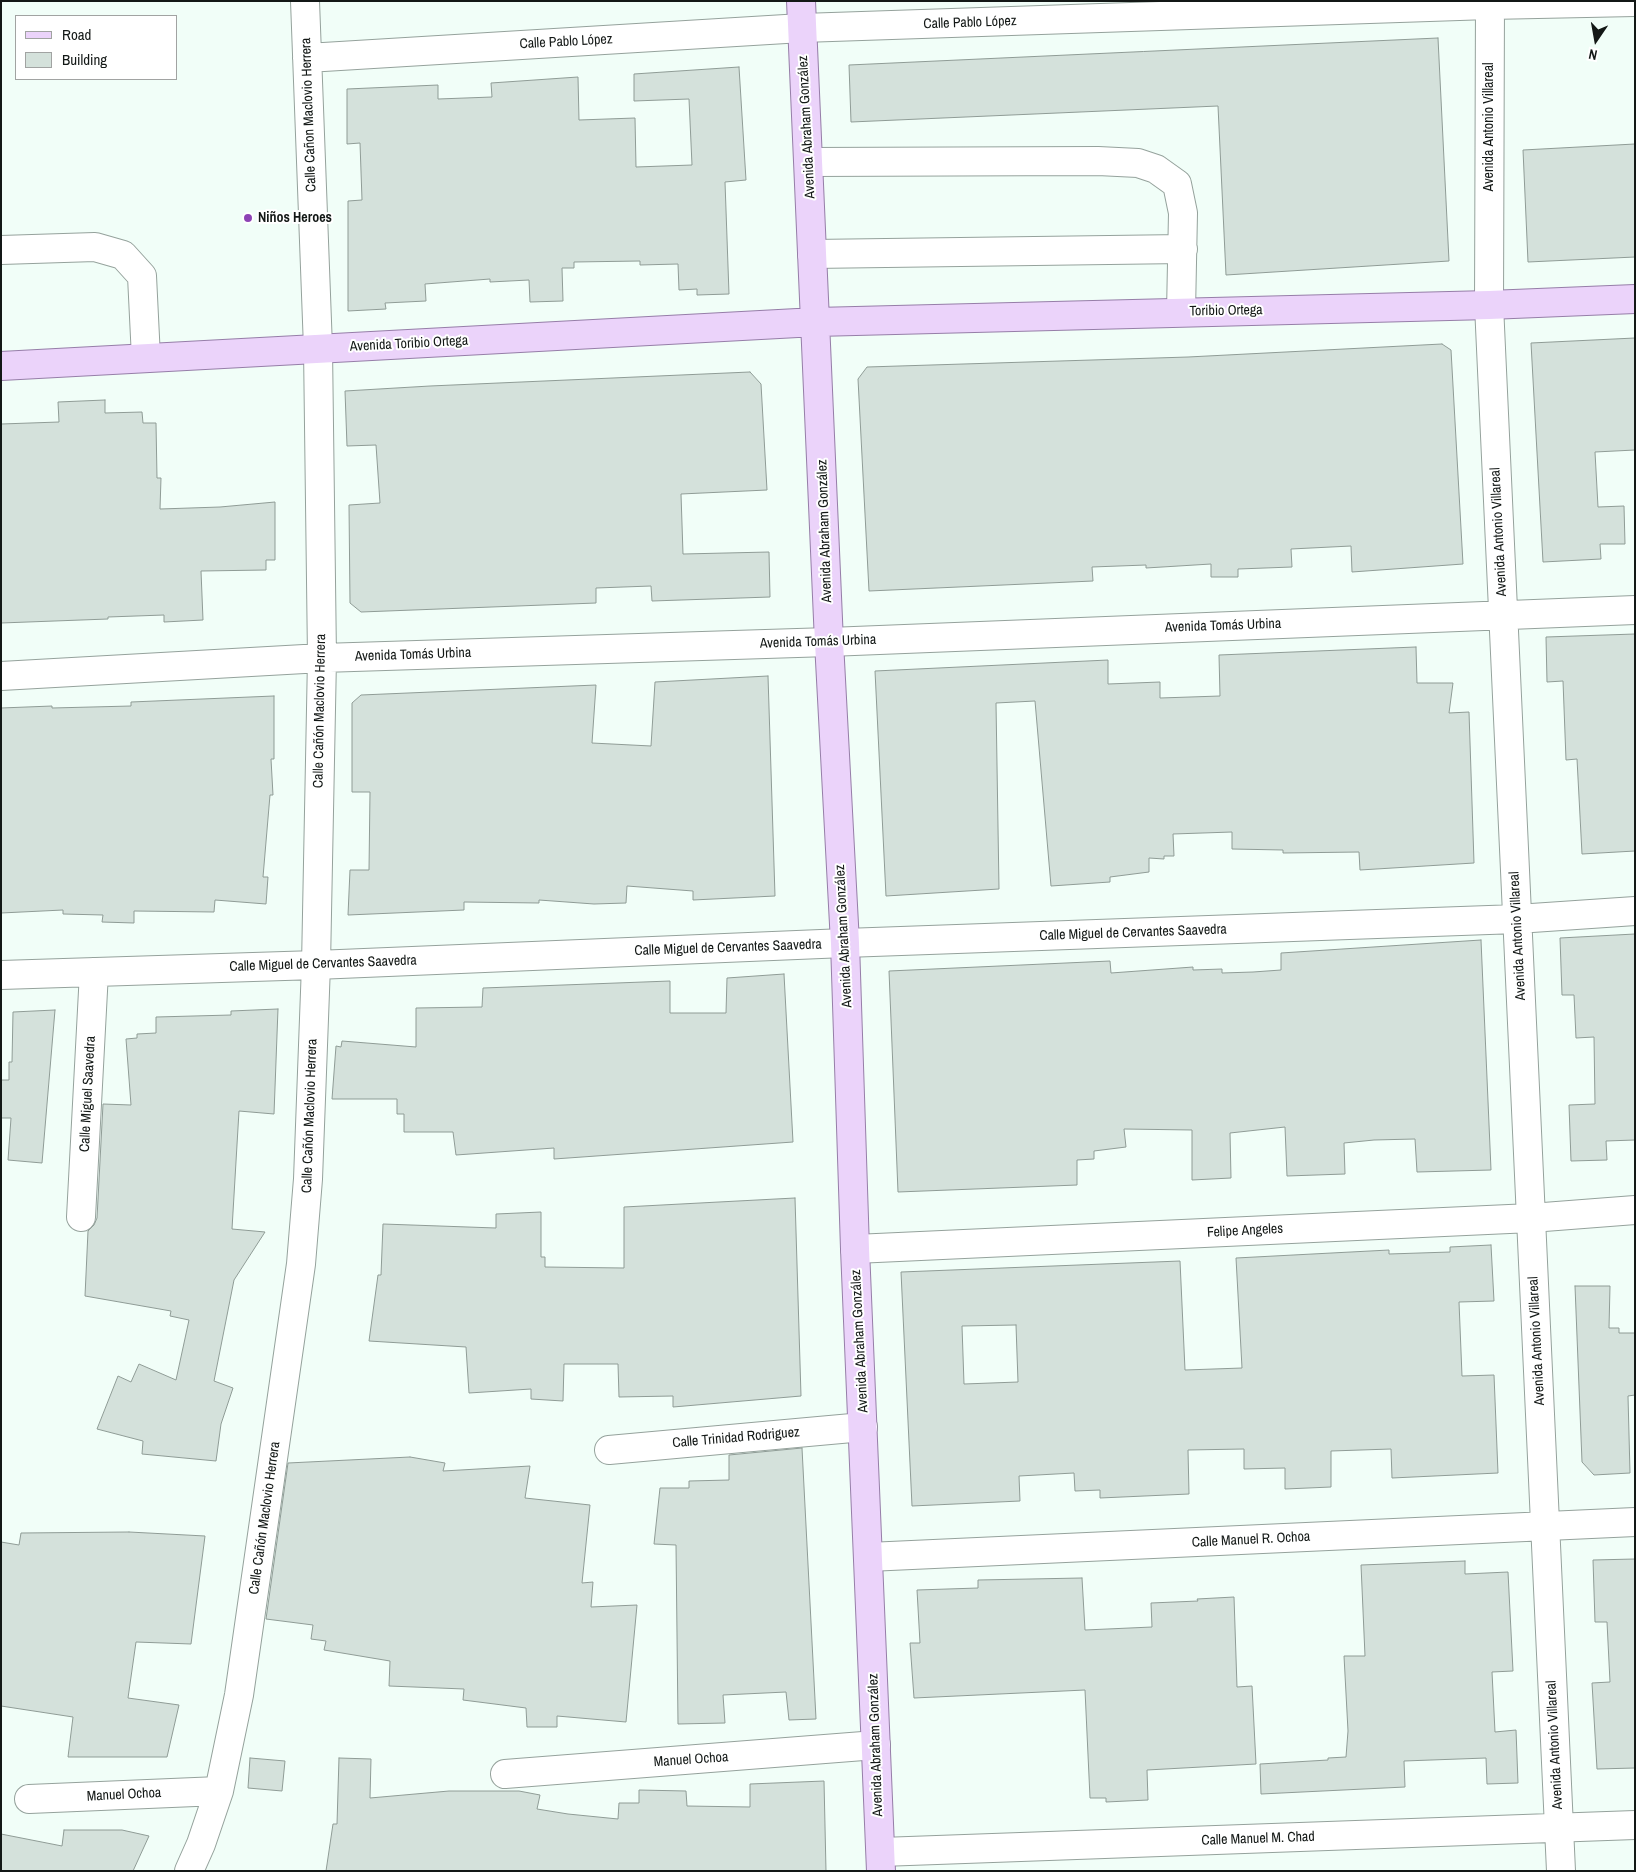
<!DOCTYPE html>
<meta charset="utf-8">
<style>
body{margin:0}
#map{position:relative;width:1636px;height:1872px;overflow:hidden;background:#f1fef8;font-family:"Archivo Narrow",sans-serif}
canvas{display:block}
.frame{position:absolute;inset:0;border:2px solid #131816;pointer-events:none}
.legend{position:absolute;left:15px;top:15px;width:162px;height:65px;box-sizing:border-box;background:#fff;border:1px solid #a1a3a2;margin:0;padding:6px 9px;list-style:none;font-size:15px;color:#131816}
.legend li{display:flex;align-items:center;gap:10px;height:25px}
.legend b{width:25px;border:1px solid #a1a3a2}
.north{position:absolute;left:1571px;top:15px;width:50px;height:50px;-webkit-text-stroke:4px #fff;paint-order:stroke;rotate:192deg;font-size:14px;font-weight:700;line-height:20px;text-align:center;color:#131816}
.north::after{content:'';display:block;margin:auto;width:18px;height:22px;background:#131816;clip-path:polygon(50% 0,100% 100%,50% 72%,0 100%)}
</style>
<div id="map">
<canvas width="1636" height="1872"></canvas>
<div class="frame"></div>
<ul class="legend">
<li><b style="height:6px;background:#ebd3fa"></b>Road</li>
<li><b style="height:14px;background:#d4e1db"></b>Building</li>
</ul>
<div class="north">N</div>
</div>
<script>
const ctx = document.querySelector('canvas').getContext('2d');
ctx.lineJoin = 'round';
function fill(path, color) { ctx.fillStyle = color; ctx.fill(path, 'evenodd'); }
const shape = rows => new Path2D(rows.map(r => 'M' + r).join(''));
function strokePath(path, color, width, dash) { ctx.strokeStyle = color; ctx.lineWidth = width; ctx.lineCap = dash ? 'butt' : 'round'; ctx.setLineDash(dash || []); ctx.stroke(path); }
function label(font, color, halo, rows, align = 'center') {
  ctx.font = font + ' "Archivo Narrow",sans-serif'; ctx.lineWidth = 4; ctx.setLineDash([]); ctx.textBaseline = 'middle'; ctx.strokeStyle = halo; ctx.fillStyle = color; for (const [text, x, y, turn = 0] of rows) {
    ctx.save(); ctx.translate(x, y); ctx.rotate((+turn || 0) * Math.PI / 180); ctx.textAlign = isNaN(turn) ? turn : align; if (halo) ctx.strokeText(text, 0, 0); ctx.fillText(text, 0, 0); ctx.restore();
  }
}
const building = shape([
 [1438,38,1449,261,1226,275,1218,106,851,122,849,65,1438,38],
 [739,67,746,180,725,182,729,294,697,295,697,289,679,290,678,264,640,265,640,261,574,262,574,268,562,268,563,301,530,302,529,280,490,282,490,279,425,284,426,301,385,303,386,309,348,311,348,201,362,200,360,143,347,144,347,89,438,85,438,99,492,97,491,83,578,77,579,120,635,118,636,167,692,165,689,99,634,101,634,74,739,67],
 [1635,144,1635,257,1528,262,1523,150,1635,144],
 [1635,338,1635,450,1595,452,1598,507,1624,506,1625,544,1600,544,1601,559,1543,562,1531,343,1635,338],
 [1442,344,1451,350,1463,564,1352,572,1351,546,1291,549,1292,567,1238,569,1238,577,1211,577,1211,564,1146,568,1146,565,1092,567,1093,581,869,591,858,379,867,367,1188,357,1442,344],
 [750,372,761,384,767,490,681,494,683,554,769,552,770,597,652,601,651,586,596,588,596,603,361,612,350,603,349,505,380,503,376,445,347,446,345,391,430,386,750,372],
 [105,400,105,413,142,412,143,423,156,423,157,478,161,478,160,509,220,507,275,502,275,560,266,560,266,570,201,571,203,620,164,622,164,615,108,617,108,619,1,623,1,424,59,422,58,402,105,400],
 [1635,634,1635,851,1582,854,1577,759,1566,760,1563,681,1547,682,1546,637,1635,634],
 [1416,647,1417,683,1453,683,1449,713,1469,712,1474,863,1360,870,1359,852,1283,853,1283,850,1232,849,1232,832,1173,834,1174,856,1164,856,1164,859,1149,858,1149,872,1110,877,1110,882,1051,886,1035,701,996,703,999,889,886,896,875,671,1108,660,1108,684,1160,682,1160,698,1220,696,1219,655,1416,647],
 [768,676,775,896,693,900,693,891,627,886,626,903,594,904,539,900,539,903,464,902,464,910,348,915,350,870,369,870,370,792,352,792,352,703,361,695,596,685,592,743,651,746,655,682,768,676],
 [274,696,274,759,271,759,273,795,270,795,263,877,268,877,266,904,215,900,214,912,134,911,134,923,102,922,103,915,63,914,63,910,1,913,1,708,52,706,52,708,131,706,131,702,274,696],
 [1635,934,1635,1140,1606,1141,1607,1160,1571,1161,1569,1105,1595,1104,1594,1037,1576,1038,1574,995,1562,995,1560,938,1635,934],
 [1481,940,1491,1170,1417,1172,1415,1139,1374,1140,1344,1143,1345,1174,1287,1176,1285,1127,1230,1133,1231,1178,1192,1180,1192,1130,1124,1129,1126,1147,1094,1151,1094,1159,1077,1160,1077,1185,898,1192,889,971,1110,961,1111,973,1193,967,1193,970,1222,969,1222,973,1253,972,1281,970,1281,953,1481,940],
 [784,974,793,1142,554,1159,554,1148,456,1155,453,1132,404,1132,404,1114,397,1114,397,1099,332,1099,336,1046,341,1047,342,1041,416,1047,416,1008,482,1007,483,988,670,981,670,1013,726,1013,727,978,784,974],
 [278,1009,274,1114,239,1111,232,1229,265,1232,234,1280,214,1381,233,1388,221,1424,216,1461,142,1454,143,1441,97,1429,118,1376,131,1382,139,1364,176,1380,189,1320,170,1316,171,1311,85,1296,88,1231,94,1225,97,1218,103,1104,131,1105,126,1039,137,1038,137,1034,156,1033,156,1017,231,1015,231,1011,278,1009],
 [55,1010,42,1163,8,1160,11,1118,1,1118,1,1080,9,1080,9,1062,12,1062,13,1012,55,1010],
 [795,1198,801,1396,673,1407,673,1396,619,1397,618,1364,564,1364,563,1401,531,1399,531,1389,469,1393,466,1347,369,1341,378,1275,381,1275,383,1224,496,1228,496,1214,541,1212,541,1257,545,1257,545,1267,624,1268,624,1207,795,1198],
 [1491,1245,1494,1301,1459,1302,1462,1376,1494,1375,1498,1473,1392,1478,1391,1449,1331,1451,1331,1487,1285,1489,1285,1468,1244,1469,1244,1449,1188,1450,1189,1494,1100,1498,1100,1490,1075,1491,1074,1473,1019,1476,1020,1501,912,1506,901,1272,1180,1261,1185,1370,1242,1368,1236,1258,1389,1250,1389,1254,1450,1252,1450,1247,1491,1245],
 [1016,1325,1018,1382,964,1384,962,1326,1016,1325],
 [1575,1286,1610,1286,1609,1328,1619,1328,1619,1333,1635,1333,1635,1395,1628,1396,1630,1473,1594,1475,1582,1462,1575,1286],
 [802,1448,816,1719,789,1720,786,1692,723,1695,725,1723,678,1724,676,1545,654,1544,660,1488,689,1488,689,1481,729,1480,729,1455,802,1448],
 [410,1457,445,1463,443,1471,530,1466,525,1498,590,1505,582,1583,593,1582,591,1607,637,1605,626,1722,557,1716,557,1727,527,1727,526,1708,463,1700,464,1689,389,1686,390,1661,324,1650,326,1641,311,1639,313,1625,266,1619,288,1463,410,1457],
 [129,1532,205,1536,191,1644,136,1642,128,1698,179,1705,167,1757,68,1757,73,1717,1,1706,1,1542,19,1545,21,1533,129,1532],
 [1635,1559,1635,1768,1597,1769,1592,1683,1610,1682,1607,1622,1595,1622,1593,1560,1635,1559],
 [1465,1561,1465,1574,1508,1572,1513,1671,1492,1672,1495,1732,1516,1730,1518,1783,1487,1784,1486,1758,1404,1761,1405,1787,1261,1794,1260,1764,1328,1760,1328,1758,1346,1757,1348,1731,1344,1656,1365,1656,1361,1565,1465,1561],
 [1082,1578,1085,1630,1152,1627,1151,1603,1198,1601,1197,1599,1234,1597,1237,1687,1252,1686,1256,1764,1147,1770,1148,1800,1106,1802,1106,1798,1090,1798,1085,1690,914,1698,910,1643,920,1643,917,1590,978,1588,978,1580,1082,1578],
 [250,1758,285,1761,282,1791,248,1788,250,1758],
 [339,1758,371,1759,370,1798,449,1791,519,1791,540,1795,537,1809,568,1814,618,1819,619,1803,639,1803,639,1790,686,1791,687,1806,750,1807,750,1784,824,1781,826,1871,326,1871,333,1824,337,1824,339,1758],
 [64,1830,122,1830,149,1836,133,1871,1,1871,1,1834,62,1846,64,1830]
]);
fill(building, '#d4e1db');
strokePath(building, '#8f9c96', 1);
const minor = shape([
 [1490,1,1489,305,1561,1871],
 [307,58,802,28,1489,5,1635,2],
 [809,162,1098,161,1138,163,1156,169,1177,184,1183,213,1181,312],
 [1,250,95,247,123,255,142,276,146,358],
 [812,254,1183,249],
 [1,676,322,658,829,642,1635,610],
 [1,975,316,965,845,943,1517,919,1635,911],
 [81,1217,94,972],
 [855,1249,1531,1218,1635,1210],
 [609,1450,863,1427],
 [868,1557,1635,1522],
 [505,1774,876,1745],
 [29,1799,219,1791],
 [881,1852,1635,1825],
 [189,1871,201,1844,219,1791,239,1695,301,1264,308,1179,316,965,322,658,318,348,305,1]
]);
const major = shape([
 [801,1,829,642,845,943,855,1249,881,1871],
 [1,366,816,322,1489,305,1635,299]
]);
strokePath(minor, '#95a29c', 30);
strokePath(major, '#967ea8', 30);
strokePath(minor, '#fff', 28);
strokePath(major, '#ebd3fa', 28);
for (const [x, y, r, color] of [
 [248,218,5,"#8d43b5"]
]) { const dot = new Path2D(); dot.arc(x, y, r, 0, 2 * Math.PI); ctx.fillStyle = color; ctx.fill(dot); strokePath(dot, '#fff', 2); }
label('14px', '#131816', '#fff', [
 ["Calle Pablo López",970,23,-2],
 ["Calle Pablo López",566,42,-3],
 ["Calle Cañon Maclovio Herrera",309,115,-92],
 ["Avenida Abraham González",807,127,-93],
 ["Avenida Antonio Villareal",1489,127,-90],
 ["Toribio Ortega",1226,311,-1],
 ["Avenida Toribio Ortega",409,344,-3],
 ["Avenida Abraham González",825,531,-92],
 ["Avenida Antonio Villareal",1499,532,-93],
 ["Avenida Tomás Urbina",1223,626,-2],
 ["Avenida Tomás Urbina",818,642,-2],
 ["Avenida Tomás Urbina",413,655,-2],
 ["Calle Cañón Maclovio Herrera",320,711,-89],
 ["Calle Miguel de Cervantes Saavedra",1133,933,-2],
 ["Avenida Abraham González",844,936,-93],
 ["Avenida Antonio Villareal",1518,936,-93],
 ["Calle Miguel de Cervantes Saavedra",728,948,-2],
 ["Calle Miguel de Cervantes Saavedra",323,964,-2],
 ["Calle Miguel Saavedra",88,1094,-87],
 ["Calle Cañón Maclovio Herrera",310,1116,-88],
 ["Felipe Angeles",1245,1231,-3],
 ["Avenida Abraham González",860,1341,-93],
 ["Avenida Antonio Villareal",1537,1341,-93],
 ["Calle Trinidad Rodriguez",736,1438,-5],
 ["Calle Cañón Maclovio Herrera",265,1518,-82],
 ["Calle Manuel R. Ochoa",1251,1540,-3],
 ["Avenida Abraham González",876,1745,-92],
 ["Avenida Antonio Villareal",1555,1745,-93],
 ["Manuel Ochoa",691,1760,-4],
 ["Manuel Ochoa",124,1795,-3],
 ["Calle Manuel M. Chad",1258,1839,-2]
]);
label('bold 14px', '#131816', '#fff', [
 ["Niños Heroes",258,218]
], 'left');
</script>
